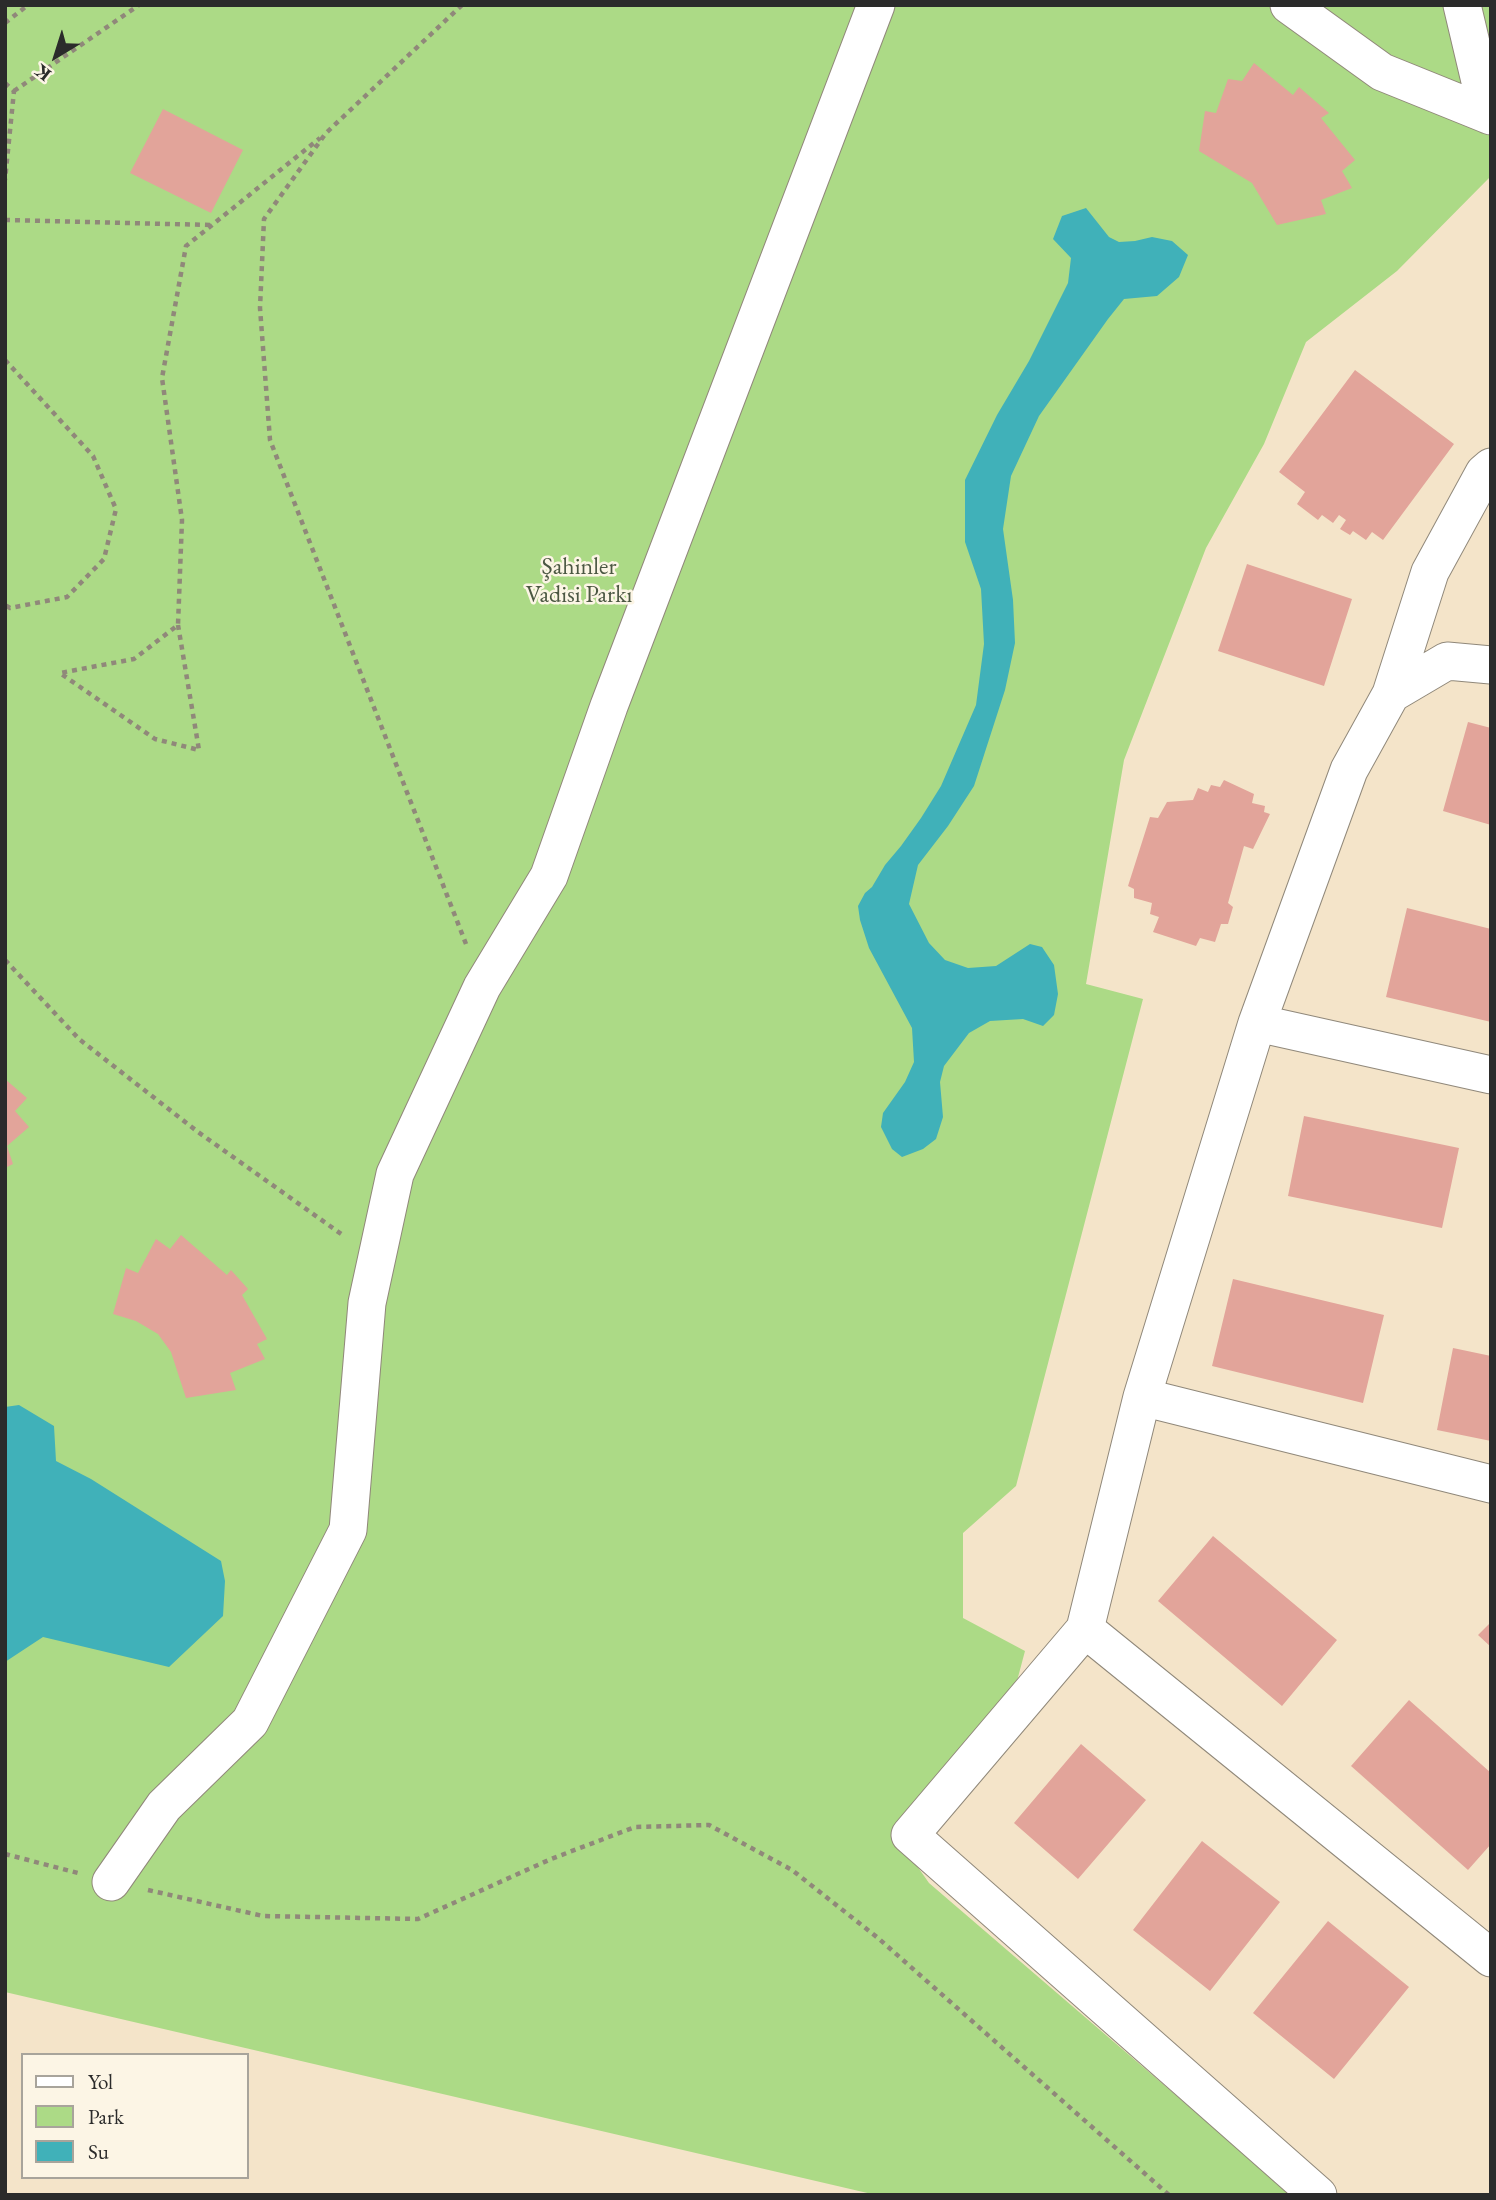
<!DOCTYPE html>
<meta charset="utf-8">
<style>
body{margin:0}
#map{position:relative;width:1496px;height:2200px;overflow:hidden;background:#f4e4c9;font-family:"EB Garamond",serif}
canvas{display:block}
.frame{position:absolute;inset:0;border:7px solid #2b2b2b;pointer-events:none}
.legend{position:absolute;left:21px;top:2053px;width:228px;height:126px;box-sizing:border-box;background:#fcf5e5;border:2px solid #a8a49b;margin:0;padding:9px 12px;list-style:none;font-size:21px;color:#2b2b2b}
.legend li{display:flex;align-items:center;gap:14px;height:35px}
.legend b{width:35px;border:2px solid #a8a49b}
.north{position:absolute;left:21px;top:21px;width:70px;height:70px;-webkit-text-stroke:5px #fcf5e5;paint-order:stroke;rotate:218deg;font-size:19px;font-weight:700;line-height:28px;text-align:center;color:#2b2b2b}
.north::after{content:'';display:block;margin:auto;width:24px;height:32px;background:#2b2b2b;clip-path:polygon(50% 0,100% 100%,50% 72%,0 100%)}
</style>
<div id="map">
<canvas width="1496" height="2200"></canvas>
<div class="frame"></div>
<ul class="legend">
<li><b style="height:9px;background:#fff"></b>Yol</li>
<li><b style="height:19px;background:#acda86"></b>Park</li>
<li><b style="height:19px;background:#40b1b9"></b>Su</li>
</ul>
<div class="north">K</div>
</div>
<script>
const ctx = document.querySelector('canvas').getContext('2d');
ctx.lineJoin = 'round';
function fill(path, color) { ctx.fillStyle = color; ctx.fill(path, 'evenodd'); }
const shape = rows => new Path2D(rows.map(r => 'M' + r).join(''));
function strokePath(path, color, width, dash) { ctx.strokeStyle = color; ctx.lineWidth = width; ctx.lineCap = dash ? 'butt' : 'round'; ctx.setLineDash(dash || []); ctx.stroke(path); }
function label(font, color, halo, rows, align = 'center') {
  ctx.font = font + ' "EB Garamond",serif'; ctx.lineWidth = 5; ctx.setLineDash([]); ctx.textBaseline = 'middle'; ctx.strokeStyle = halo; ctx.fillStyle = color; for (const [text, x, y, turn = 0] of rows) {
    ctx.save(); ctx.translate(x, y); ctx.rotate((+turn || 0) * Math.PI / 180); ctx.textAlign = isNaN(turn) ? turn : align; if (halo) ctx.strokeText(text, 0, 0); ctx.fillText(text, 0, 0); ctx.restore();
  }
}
fill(shape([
 [5,5,1491,5,1491,176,1397,271,1306,342,1264,444,1206,548,1124,760,1086,984,1143,999,1016,1486,963,1533,963,1618,1025,1651,1013,1696,898,1839,929,1883,1292,2195,876,2195,5,1992]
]), '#acda86');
fill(shape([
 [1086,208,1109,237,1119,242,1135,241,1152,237,1172,241,1188,255,1179,277,1157,296,1124,299,1108,319,1039,416,1011,476,1003,529,1013,600,1015,643,1005,690,974,786,948,826,918,865,909,904,929,943,945,960,968,968,996,966,1030,944,1042,947,1054,965,1058,994,1054,1015,1043,1026,1023,1019,990,1021,969,1033,944,1066,940,1082,943,1117,936,1139,923,1149,902,1157,892,1149,881,1127,883,1113,905,1082,914,1062,912,1028,869,948,860,920,858,906,865,893,872,887,885,865,901,846,921,818,941,786,976,705,984,644,981,589,965,542,965,480,997,415,1029,361,1068,283,1071,258,1053,239,1062,216],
 [19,1405,54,1426,56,1461,91,1479,221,1561,225,1581,223,1616,169,1667,43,1637,5,1662,5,1407]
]), '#40b1b9');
fill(shape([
 [1254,63,1293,95,1299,87,1329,113,1321,118,1355,160,1342,171,1352,188,1321,200,1326,214,1277,225,1252,183,1199,151,1205,111,1216,113,1228,79,1242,81],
 [163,109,243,150,211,213,130,173],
 [1355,370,1454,444,1383,540,1372,532,1366,540,1353,531,1350,535,1340,529,1346,520,1339,515,1333,523,1322,515,1318,520,1297,504,1305,492,1279,472],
 [1247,564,1352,599,1324,686,1218,651],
 [1468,722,1491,728,1491,825,1443,811],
 [1224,780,1254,794,1252,803,1265,806,1264,812,1270,814,1253,849,1244,846,1228,903,1233,907,1228,924,1221,924,1215,942,1200,938,1196,946,1153,932,1159,917,1150,914,1152,903,1134,898,1134,889,1128,886,1150,817,1158,818,1167,802,1193,800,1198,788,1208,792,1211,785,1220,787],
 [1407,908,1491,929,1491,1022,1386,997],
 [5,1079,27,1098,15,1111,29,1127,7,1146,13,1164,5,1168],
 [1304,1116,1459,1148,1442,1228,1288,1196],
 [181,1235,227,1275,231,1270,248,1289,242,1295,267,1339,257,1344,265,1359,230,1373,236,1390,186,1398,171,1352,158,1334,136,1321,113,1314,126,1268,138,1273,156,1239,170,1249],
 [1233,1279,1384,1315,1363,1403,1212,1366],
 [1453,1348,1491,1356,1491,1441,1437,1430],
 [1213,1536,1337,1640,1282,1706,1158,1601],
 [1491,1622,1491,1647,1478,1635],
 [1409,1700,1491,1773,1491,1844,1468,1870,1351,1766],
 [1081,1744,1146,1800,1078,1879,1014,1823],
 [1202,1841,1280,1902,1210,1991,1133,1930],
 [1328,1921,1409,1987,1334,2079,1253,2013]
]), '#e2a49a');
const minor = shape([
 [1289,5,1382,72,1491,116],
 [1462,5,1488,115],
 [1491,665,1447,661,1391,694,1349,770,1257,1023,1142,1397,1085,1629,1491,1958],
 [1391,694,1430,572,1484,473,1491,467],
 [1257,1023,1491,1075],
 [1142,1397,1491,1484],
 [1085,1629,910,1835,1318,2195],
 [111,1882,164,1806,250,1722,348,1530,367,1303,395,1174,482,987,549,876,609,706,876,5]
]);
strokePath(minor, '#90887a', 39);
strokePath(shape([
 [462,5,326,133,264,219,260,308,270,440,466,944],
 [5,23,28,5],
 [5,83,14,91,5,180],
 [14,91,139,5],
 [5,220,211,225],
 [5,360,93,456,116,509,104,559,67,597,10,608,5,605],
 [178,625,199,750,155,739,60,673,134,659,178,625,182,520,162,378,186,246,320,138],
 [5,960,79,1039,198,1132,344,1236],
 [5,1854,78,1873],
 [148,1890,263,1916,418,1919,551,1859,635,1827,709,1825,792,1870,878,1938,1169,2195]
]), '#90887a', 4.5, [5, 5]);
strokePath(minor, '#fff', 37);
label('24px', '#4b5742', '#fcf5e5', [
 ["Şahinler",579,567],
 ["Vadisi Parkı",579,595]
]);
</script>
